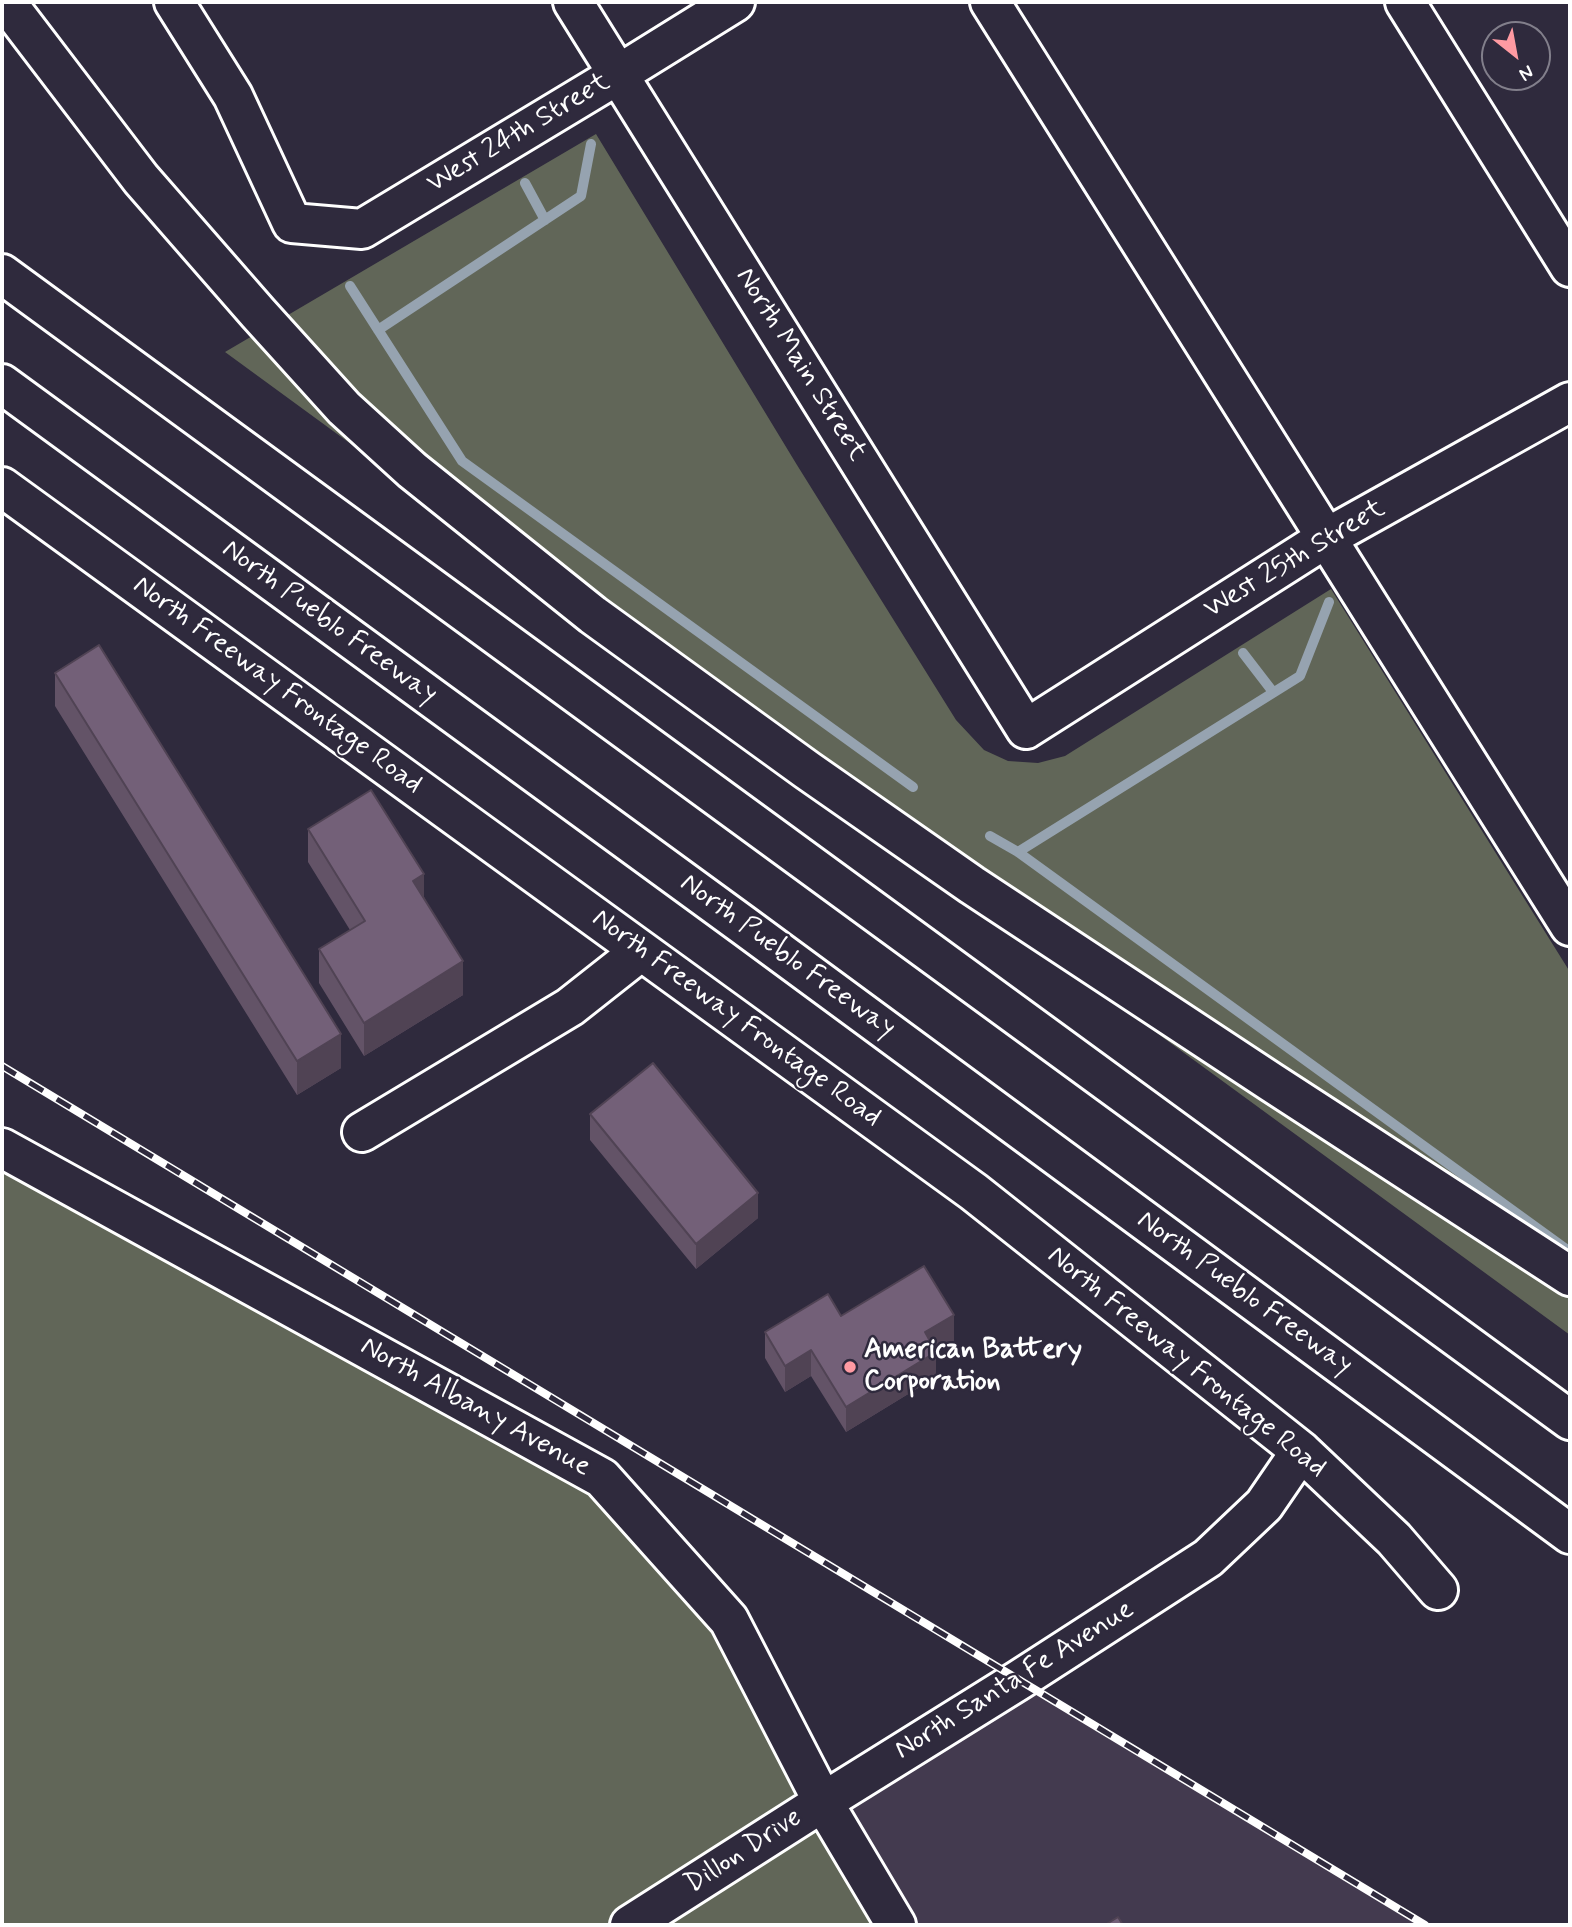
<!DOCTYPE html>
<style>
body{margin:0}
#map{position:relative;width:1572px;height:1927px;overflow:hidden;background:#2f2a3d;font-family:Mynerve,sans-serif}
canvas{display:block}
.frame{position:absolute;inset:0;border:4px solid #fff;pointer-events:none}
.north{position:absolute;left:1481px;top:21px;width:70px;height:70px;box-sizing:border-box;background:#2f2a3d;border:2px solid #827f8b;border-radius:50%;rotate:149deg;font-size:19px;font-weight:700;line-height:28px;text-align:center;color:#fff}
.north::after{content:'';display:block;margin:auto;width:24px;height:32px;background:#ff9aa2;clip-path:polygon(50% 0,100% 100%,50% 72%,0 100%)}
</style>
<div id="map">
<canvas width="1572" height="1927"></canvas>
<div class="frame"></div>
<div class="north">N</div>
</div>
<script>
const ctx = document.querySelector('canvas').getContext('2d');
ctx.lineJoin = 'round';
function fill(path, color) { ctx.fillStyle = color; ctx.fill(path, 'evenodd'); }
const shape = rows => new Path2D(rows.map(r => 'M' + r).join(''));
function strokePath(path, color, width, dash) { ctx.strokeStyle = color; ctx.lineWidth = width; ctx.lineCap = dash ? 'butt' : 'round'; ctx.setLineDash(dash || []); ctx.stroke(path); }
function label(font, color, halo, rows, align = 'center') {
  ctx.font = font + ' Mynerve,sans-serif'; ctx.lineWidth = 5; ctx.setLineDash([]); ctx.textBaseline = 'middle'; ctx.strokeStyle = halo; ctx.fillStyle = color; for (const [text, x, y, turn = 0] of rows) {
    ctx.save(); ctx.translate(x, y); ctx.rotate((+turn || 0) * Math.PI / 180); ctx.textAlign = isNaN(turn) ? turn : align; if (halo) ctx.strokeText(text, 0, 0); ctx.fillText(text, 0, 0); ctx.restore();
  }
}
fill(shape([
 [1019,1680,1425,1925,896,1925,823,1802]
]), '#433a4f');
fill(shape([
 [596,134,797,465,956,720,984,750,1008,761,1038,763,1065,756,1331,589,1570,972,1570,1335,225,352],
 [2,1148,602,1478,729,1620,896,1925,2,1925]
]), '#616658');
strokePath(shape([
 [525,183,545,220],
 [350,286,462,461,913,787],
 [378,330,581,196,591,144],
 [1243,653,1273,692],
 [990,836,1018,852,1570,1252],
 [1018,852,1300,676,1329,602]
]), '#96a3b0', 10);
const minor = shape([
 [174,2,233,96,292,223,362,229,619,74,735,2],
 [573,2,1026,729,1328,537,1570,402],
 [990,2,1570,926],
 [1405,2,1570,267],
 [2,487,974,1192,1301,1451,1394,1539,1438,1590],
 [362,1132,570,1007,641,951],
 [2,1148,602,1478,729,1620,823,1802,896,1925],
 [630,1925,823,1802,1019,1680,1208,1558,1264,1505,1301,1451]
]);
const highway = shape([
 [6,2,141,179,258,313,344,408,412,470,593,615,807,770,972,885,1271,1082,1570,1276],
 [2,274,1570,1420],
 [2,384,743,925,1570,1534]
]);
strokePath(minor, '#fff', 44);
strokePath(highway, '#fff', 44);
strokePath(minor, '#2f2a3d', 38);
strokePath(highway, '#2f2a3d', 38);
const rail = shape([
 [2,1066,1425,1925]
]);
strokePath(rail, '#fff', 8);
strokePath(rail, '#2f2a3d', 5, [16]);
fill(shape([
 [55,673,341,1068,297,1095,55,706],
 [308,829,424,897,463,995,364,1056,319,983,319,949,350,930,308,862],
 [590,1114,758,1218,696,1269,590,1140],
 [841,1316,954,1341,936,1351,936,1377,846,1432,811,1376,785,1392,765,1358,765,1332]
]), '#635367');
fill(shape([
 [424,874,424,908,413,881],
 [463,961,463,995,364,1056,364,1023],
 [341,1034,341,1068,297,1095,297,1061],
 [758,1193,758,1218,696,1269,696,1244],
 [954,1315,954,1341,925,1358,925,1332],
 [811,1350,811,1376,785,1392,785,1366],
 [936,1352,936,1377,846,1432,846,1407]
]), '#504354');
const building = shape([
 [99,645,341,1034,297,1061,55,673,99,645],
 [371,790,424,874,413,881,463,961,364,1023,319,949,365,921,308,829,371,790],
 [653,1063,758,1193,696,1244,590,1114,653,1063],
 [924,1266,954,1315,925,1332,936,1352,846,1407,811,1350,785,1366,765,1332,828,1294,841,1316,924,1266],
 [1118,1917,1123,1925,1105,1925,1118,1917]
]);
fill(building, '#736078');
strokePath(building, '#504354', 2);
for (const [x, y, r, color] of [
 [850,1367,7,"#ff9aa2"]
]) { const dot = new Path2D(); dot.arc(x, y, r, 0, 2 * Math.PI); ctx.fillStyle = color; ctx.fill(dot); strokePath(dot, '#2f2a3d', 2.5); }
label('28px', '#fff', '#2f2a3d', [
 ["West 24th Street",519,134,-31],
 ["North Main Street",800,365,58],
 ["West 25th Street",1295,560,-31],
 ["North Pueblo Freeway",329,623,36],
 ["North Freeway Frontage Road",277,686,36],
 ["North Pueblo Freeway",787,957,36],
 ["North Freeway Frontage Road",736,1019,36],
 ["North Pueblo Freeway",1244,1294,36],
 ["North Freeway Frontage Road",1186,1363,39],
 ["North Albany Avenue",475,1408,29],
 ["North Santa Fe Avenue",1015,1681,-32],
 ["Dillon Drive",744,1852,-33]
]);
label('bold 28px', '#fff', '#2f2a3d', [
 ["American Battery",864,1351],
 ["Corporation",864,1383]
], 'left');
</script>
